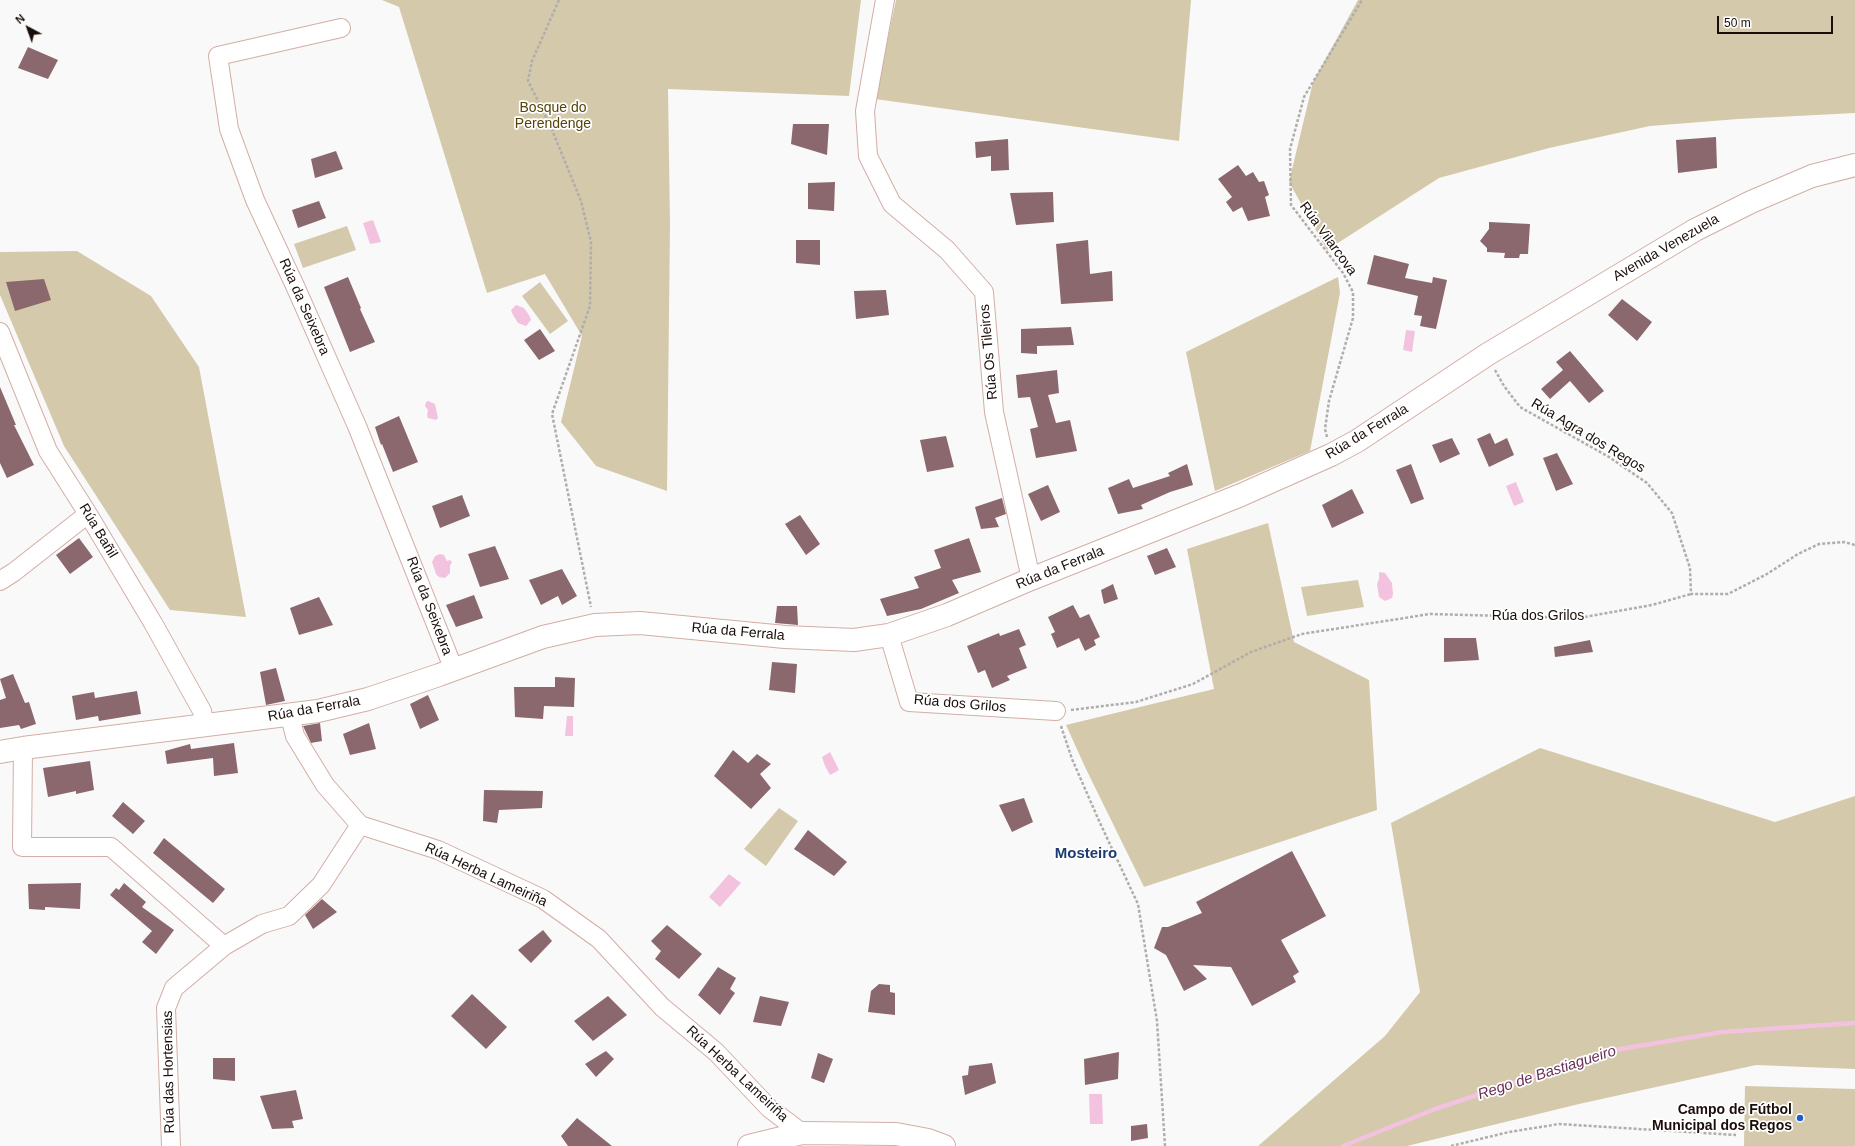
<!DOCTYPE html>
<meta charset="utf-8">
<style>
body{margin:0}
#map{position:relative;width:1855px;height:1146px;overflow:hidden;background:#f9f9f9;font-family:Arial,sans-serif}
canvas{display:block}
.north{position:absolute;left:8px;top:8px;width:40px;height:40px;-webkit-text-stroke:3px #fff;paint-order:stroke;rotate:319deg;font-size:11px;font-weight:700;line-height:16px;text-align:center;color:#1a0e0a}
.north::after{content:'';display:block;margin:auto;width:14px;height:18px;background:#1a0e0a;clip-path:polygon(50% 0,100% 100%,50% 72%,0 100%)}
.scale{position:absolute;left:1717px;top:16px;width:116px;height:18px;box-sizing:border-box;border:2px solid #1a0e0a;border-top:0;padding-left:5px;font-size:12px;line-height:14px;white-space:nowrap;color:#1a0e0a;-webkit-text-stroke:3px #fff;paint-order:stroke}
</style>
<div id="map">
<canvas width="1855" height="1146"></canvas>
<div class="north">N</div>
<div class="scale">50 m</div>
</div>
<script>
const ctx = document.querySelector('canvas').getContext('2d');
ctx.lineJoin = 'round';
function fill(path, color) { ctx.fillStyle = color; ctx.fill(path, 'evenodd'); }
const shape = rows => new Path2D(rows.map(r => 'M' + r).join(''));
function strokePath(path, color, width, dash) { ctx.strokeStyle = color; ctx.lineWidth = width; ctx.lineCap = dash ? 'butt' : 'round'; ctx.setLineDash(dash || []); ctx.stroke(path); }
function label(font, color, halo, rows, align = 'center') {
  ctx.font = font + ' Arial,sans-serif'; ctx.lineWidth = 3.5; ctx.setLineDash([]); ctx.textBaseline = 'middle'; ctx.strokeStyle = halo; ctx.fillStyle = color; for (const [text, x, y, turn = 0] of rows) {
    ctx.save(); ctx.translate(x, y); ctx.rotate((+turn || 0) * Math.PI / 180); ctx.textAlign = isNaN(turn) ? turn : align; if (halo) ctx.strokeText(text, 0, 0); ctx.fillText(text, 0, 0); ctx.restore();
  }
}
fill(shape([
 [382,0,861,0,849,96,668,89,670,225,667,491,596,466,561,422,582,336,545,274,487,293,399,7],
 [896,0,1191,0,1179,141,875,99],
 [1358,0,1855,0,1855,113,1738,119,1650,126,1549,148,1439,178,1327,250,1289,182,1313,82],
 [347,226,356,250,303,268,294,244],
 [77,251,151,296,199,367,246,617,170,610,64,446,0,295,0,252],
 [1338,277,1340,293,1310,451,1215,491,1186,352],
 [540,282,568,321,550,334,522,296],
 [1268,523,1294,642,1369,680,1377,810,1144,887,1085,767,1066,725,1214,689,1187,549],
 [1358,580,1364,607,1307,616,1301,587],
 [1540,748,1775,822,1855,796,1855,1069,1756,1065,1579,1104,1407,1146,1258,1146,1385,1036,1420,992,1391,823],
 [779,808,798,821,766,866,744,849],
 [1745,1086,1855,1089,1855,1146,1744,1146]
]), '#d4c9ab');
fill(shape([
 [373,220,381,242,370,244,363,223],
 [516,305,524,308,529,315,531,320,526,326,518,323,513,315,511,310],
 [1406,330,1415,331,1412,352,1403,350],
 [428,401,435,404,438,418,436,420,428,418,427,416,428,410,425,406,426,402],
 [1516,482,1524,502,1514,506,1506,486],
 [440,554,444,555,447,561,450,560,452,562,450,566,450,573,445,578,439,577,436,574,432,562,435,556],
 [1379,572,1385,573,1392,583,1393,594,1392,598,1385,601,1379,597,1377,584,1379,579],
 [567,716,573,716,573,736,565,736],
 [830,752,839,770,830,775,825,766,822,757],
 [729,874,741,883,720,907,709,897],
 [1089,1094,1102,1094,1103,1124,1090,1124]
]), '#f2c2df');
strokePath(shape([
 [1343,1146,1435,1109,1609,1051,1722,1032,1855,1023]
]), '#f2c2df', 4.5);
fill(shape([
 [28,47,58,60,48,79,18,68],
 [793,124,829,124,827,155,791,144],
 [1716,137,1717,168,1678,173,1676,140],
 [1008,139,1009,170,991,171,991,156,976,158,975,142],
 [336,151,343,169,315,178,311,159],
 [1238,165,1246,176,1253,172,1259,182,1264,181,1269,195,1265,197,1270,216,1248,221,1242,207,1233,212,1226,202,1232,197,1218,179],
 [835,182,834,211,808,209,808,183],
 [1053,192,1054,222,1016,225,1010,193],
 [319,201,326,218,298,228,292,210],
 [1489,222,1530,224,1528,254,1520,254,1519,258,1504,258,1505,253,1487,252,1487,248,1480,241,1489,229],
 [796,240,820,240,820,265,796,263],
 [1088,240,1090,274,1112,271,1113,301,1061,304,1056,244],
 [1374,255,1409,264,1405,278,1432,283,1433,277,1447,280,1436,329,1420,326,1422,316,1414,315,1418,296,1367,284],
 [348,277,361,308,360,309,375,342,350,352,324,287],
 [44,279,51,300,15,311,6,282],
 [886,290,889,315,856,319,854,291],
 [1622,299,1652,322,1637,341,1608,315],
 [1071,327,1074,345,1037,346,1037,354,1021,353,1021,329],
 [540,329,555,351,539,360,524,340],
 [1570,351,1604,391,1589,403,1570,381,1550,399,1541,389,1563,370,1556,362],
 [1057,370,1059,393,1048,395,1056,423,1070,420,1077,451,1036,458,1030,429,1038,427,1030,397,1018,398,1016,375],
 [0,387,16,425,14,425,34,465,7,478,0,463],
 [399,416,418,462,393,472,382,444,381,445,375,427],
 [1490,433,1495,444,1507,438,1514,455,1489,467,1477,439],
 [946,436,954,467,927,472,920,440],
 [1452,438,1460,454,1440,463,1432,445],
 [1557,453,1573,484,1556,491,1543,458],
 [1187,464,1193,485,1170,492,1141,505,1143,509,1118,514,1108,488,1129,479,1133,488,1170,476,1168,473],
 [1411,464,1424,499,1411,504,1396,470],
 [1048,485,1060,512,1041,521,1028,494],
 [1352,489,1364,513,1332,528,1322,505],
 [462,495,470,516,440,528,432,506],
 [1002,498,1006,514,995,518,999,527,981,529,975,507],
 [800,515,820,544,806,555,785,524],
 [79,538,93,557,70,574,56,555],
 [969,538,981,572,952,580,959,593,921,609,887,616,880,599,919,588,914,577,941,568,934,550],
 [495,546,509,579,480,587,468,554],
 [1167,548,1176,567,1155,575,1147,556],
 [562,569,577,596,562,605,558,596,541,605,529,580],
 [1113,584,1118,599,1104,604,1101,590],
 [474,595,483,618,456,627,446,605],
 [319,597,333,625,299,635,290,608],
 [1073,605,1080,618,1089,614,1100,637,1094,640,1096,645,1085,651,1079,638,1057,648,1051,634,1055,632,1048,617],
 [777,606,797,606,798,625,775,623],
 [1019,629,1026,645,1019,648,1027,668,1007,676,1010,680,992,688,985,670,978,673,967,646,999,633,1000,636],
 [1444,638,1476,638,1479,660,1444,662],
 [1590,640,1593,652,1555,657,1554,647],
 [772,662,797,664,795,693,769,690],
 [276,668,285,701,266,705,260,672],
 [13,674,25,703,29,702,36,724,21,729,19,725,0,728,0,700,6,698,0,679],
 [555,677,575,678,574,707,544,706,543,719,515,717,514,687,555,687],
 [137,691,141,714,99,721,98,716,76,720,72,696,94,692,95,698],
 [428,695,439,720,420,729,410,704],
 [320,723,322,741,311,743,303,726],
 [369,723,376,749,350,755,343,734],
 [234,743,238,773,214,776,213,758,167,764,165,751,190,744,191,749],
 [733,750,748,763,757,754,771,764,760,774,771,788,751,809,714,776],
 [90,761,94,790,76,794,76,791,48,797,43,768],
 [484,790,543,791,542,808,499,810,497,823,483,821],
 [1024,798,1033,822,1012,832,999,805],
 [123,802,145,821,133,834,112,816],
 [808,830,847,862,834,876,794,849],
 [164,838,225,889,213,903,153,853],
 [1292,851,1326,916,1281,940,1299,972,1293,976,1296,982,1252,1006,1231,967,1193,965,1207,979,1184,991,1166,955,1154,948,1162,927,1168,927,1202,913,1196,902],
 [81,883,80,909,45,907,45,910,29,909,28,884],
 [124,883,146,902,142,907,174,930,156,954,142,942,152,931,110,895,116,888,119,890],
 [322,899,337,912,313,929,305,915],
 [667,925,702,954,679,979,655,959,661,951,651,941],
 [543,930,552,941,531,963,518,950],
 [718,967,736,978,730,989,735,993,720,1015,698,995],
 [879,984,890,985,890,992,895,993,895,1015,868,1012,871,991],
 [472,994,507,1027,486,1049,451,1016],
 [608,996,627,1015,593,1041,574,1021],
 [760,996,789,1002,781,1026,753,1022],
 [606,1051,614,1059,596,1077,585,1064],
 [1119,1052,1118,1079,1085,1085,1084,1059],
 [818,1053,833,1059,824,1083,811,1078],
 [213,1058,235,1058,235,1081,213,1079],
 [992,1063,996,1083,965,1095,962,1076,968,1075,969,1066],
 [296,1090,303,1119,292,1121,294,1128,272,1129,260,1096],
 [577,1118,612,1146,568,1146,561,1136],
 [1147,1124,1148,1138,1131,1141,1131,1126]
]), '#8b686d');
const street = shape([
 [885,0,865,111,868,156,892,204,947,250,984,292,994,412,1031,579],
 [341,28,218,56,229,129,255,200,296,288,357,426,454,670],
 [0,332,48,451,88,514,153,623,202,711,205,726],
 [0,581,14,572,88,514],
 [889,635,909,702,1056,711],
 [290,716,295,736,325,785,360,825,438,850,543,899,599,939,662,1007,716,1052,769,1108,802,1133],
 [23,748,22,847,111,847,224,946],
 [171,1146,166,1008,174,988,224,946,262,924,289,916,321,885,360,825]
]);
const secondary = shape([
 [0,752,23,748,318,711,368,699,439,675,543,637,595,625,640,623,785,637,854,640,889,635,947,615,1031,579,1241,495,1331,455,1357,441,1488,354,1695,230,1751,202,1812,176,1855,165],
 [749,1146,802,1133,896,1134,928,1140,944,1146]
]);
strokePath(street, '#d3aea4', 20);
strokePath(secondary, '#d3aea4', 24);
strokePath(shape([
 [559,0,532,61,528,81,550,125,581,201,591,242,590,306,552,414,591,607],
 [1495,370,1504,386,1520,407,1609,457,1647,483,1672,513,1690,568,1691,594,1728,594,1767,574,1798,554,1819,544,1844,542,1855,545],
 [1327,437,1325,429,1329,401,1353,318,1353,292,1343,273,1291,205,1290,149,1304,97,1362,0],
 [1071,710,1136,702,1193,684,1251,652,1302,634,1430,614,1579,618,1652,605,1691,594],
 [1061,726,1072,759,1100,823,1138,904,1157,1021,1165,1146],
 [1451,1146,1509,1132,1559,1124,1736,1135]
]), '#b1adac', 2.5, [3, 2]);
strokePath(street, '#fff', 18);
strokePath(secondary, '#fff', 22);
for (const [x, y, r, color] of [
 [1800,1118,4,"#205ecb"]
]) { const dot = new Path2D(); dot.arc(x, y, r, 0, 2 * Math.PI); ctx.fillStyle = color; ctx.fill(dot); strokePath(dot, '#fff', 1.5); }
label('14px', '#564307', '#fff', [
 ["Bosque do",553,108],
 ["Perendenge",553,124]
]);
label('14px', '#1a0e0a', '#fff', [
 ["Rúa Vilarcova",1328,239,54],
 ["Avenida Venezuela",1666,248,-30],
 ["Rúa da Seixebra",304,307,66],
 ["Rúa Os Tileiros",989,352,-95],
 ["Rúa da Ferrala",1367,432,-31],
 ["Rúa Agra dos Regos",1588,436,31],
 ["Rúa Bañil",98,531,59],
 ["Rúa da Ferrala",1060,568,-22],
 ["Rúa da Seixebra",429,606,69],
 ["Rúa dos Grilos",1538,616],
 ["Rúa da Ferrala",738,632,5],
 ["Rúa dos Grilos",960,704,5],
 ["Rúa da Ferrala",314,709,-10],
 ["Rúa Herba Lameiriña",486,875,25],
 ["Rúa das Hortensias",169,1072,-91],
 ["Rúa Herba Lameiriña",737,1074,43]
]);
label('bold 14px', '#1a0e0a', '#fff', [
 ["Campo de Fútbol",1792,1110],
 ["Municipal dos Regos",1792,1126]
], 'right');
label('bold 15px', '#1d3c72', '#fff', [
 ["Mosteiro",1086,854]
]);
label('italic 15px', '#693056', '#fff', [
 ["Rego de Bastiagueiro",1547,1073,-18]
]);
</script>
